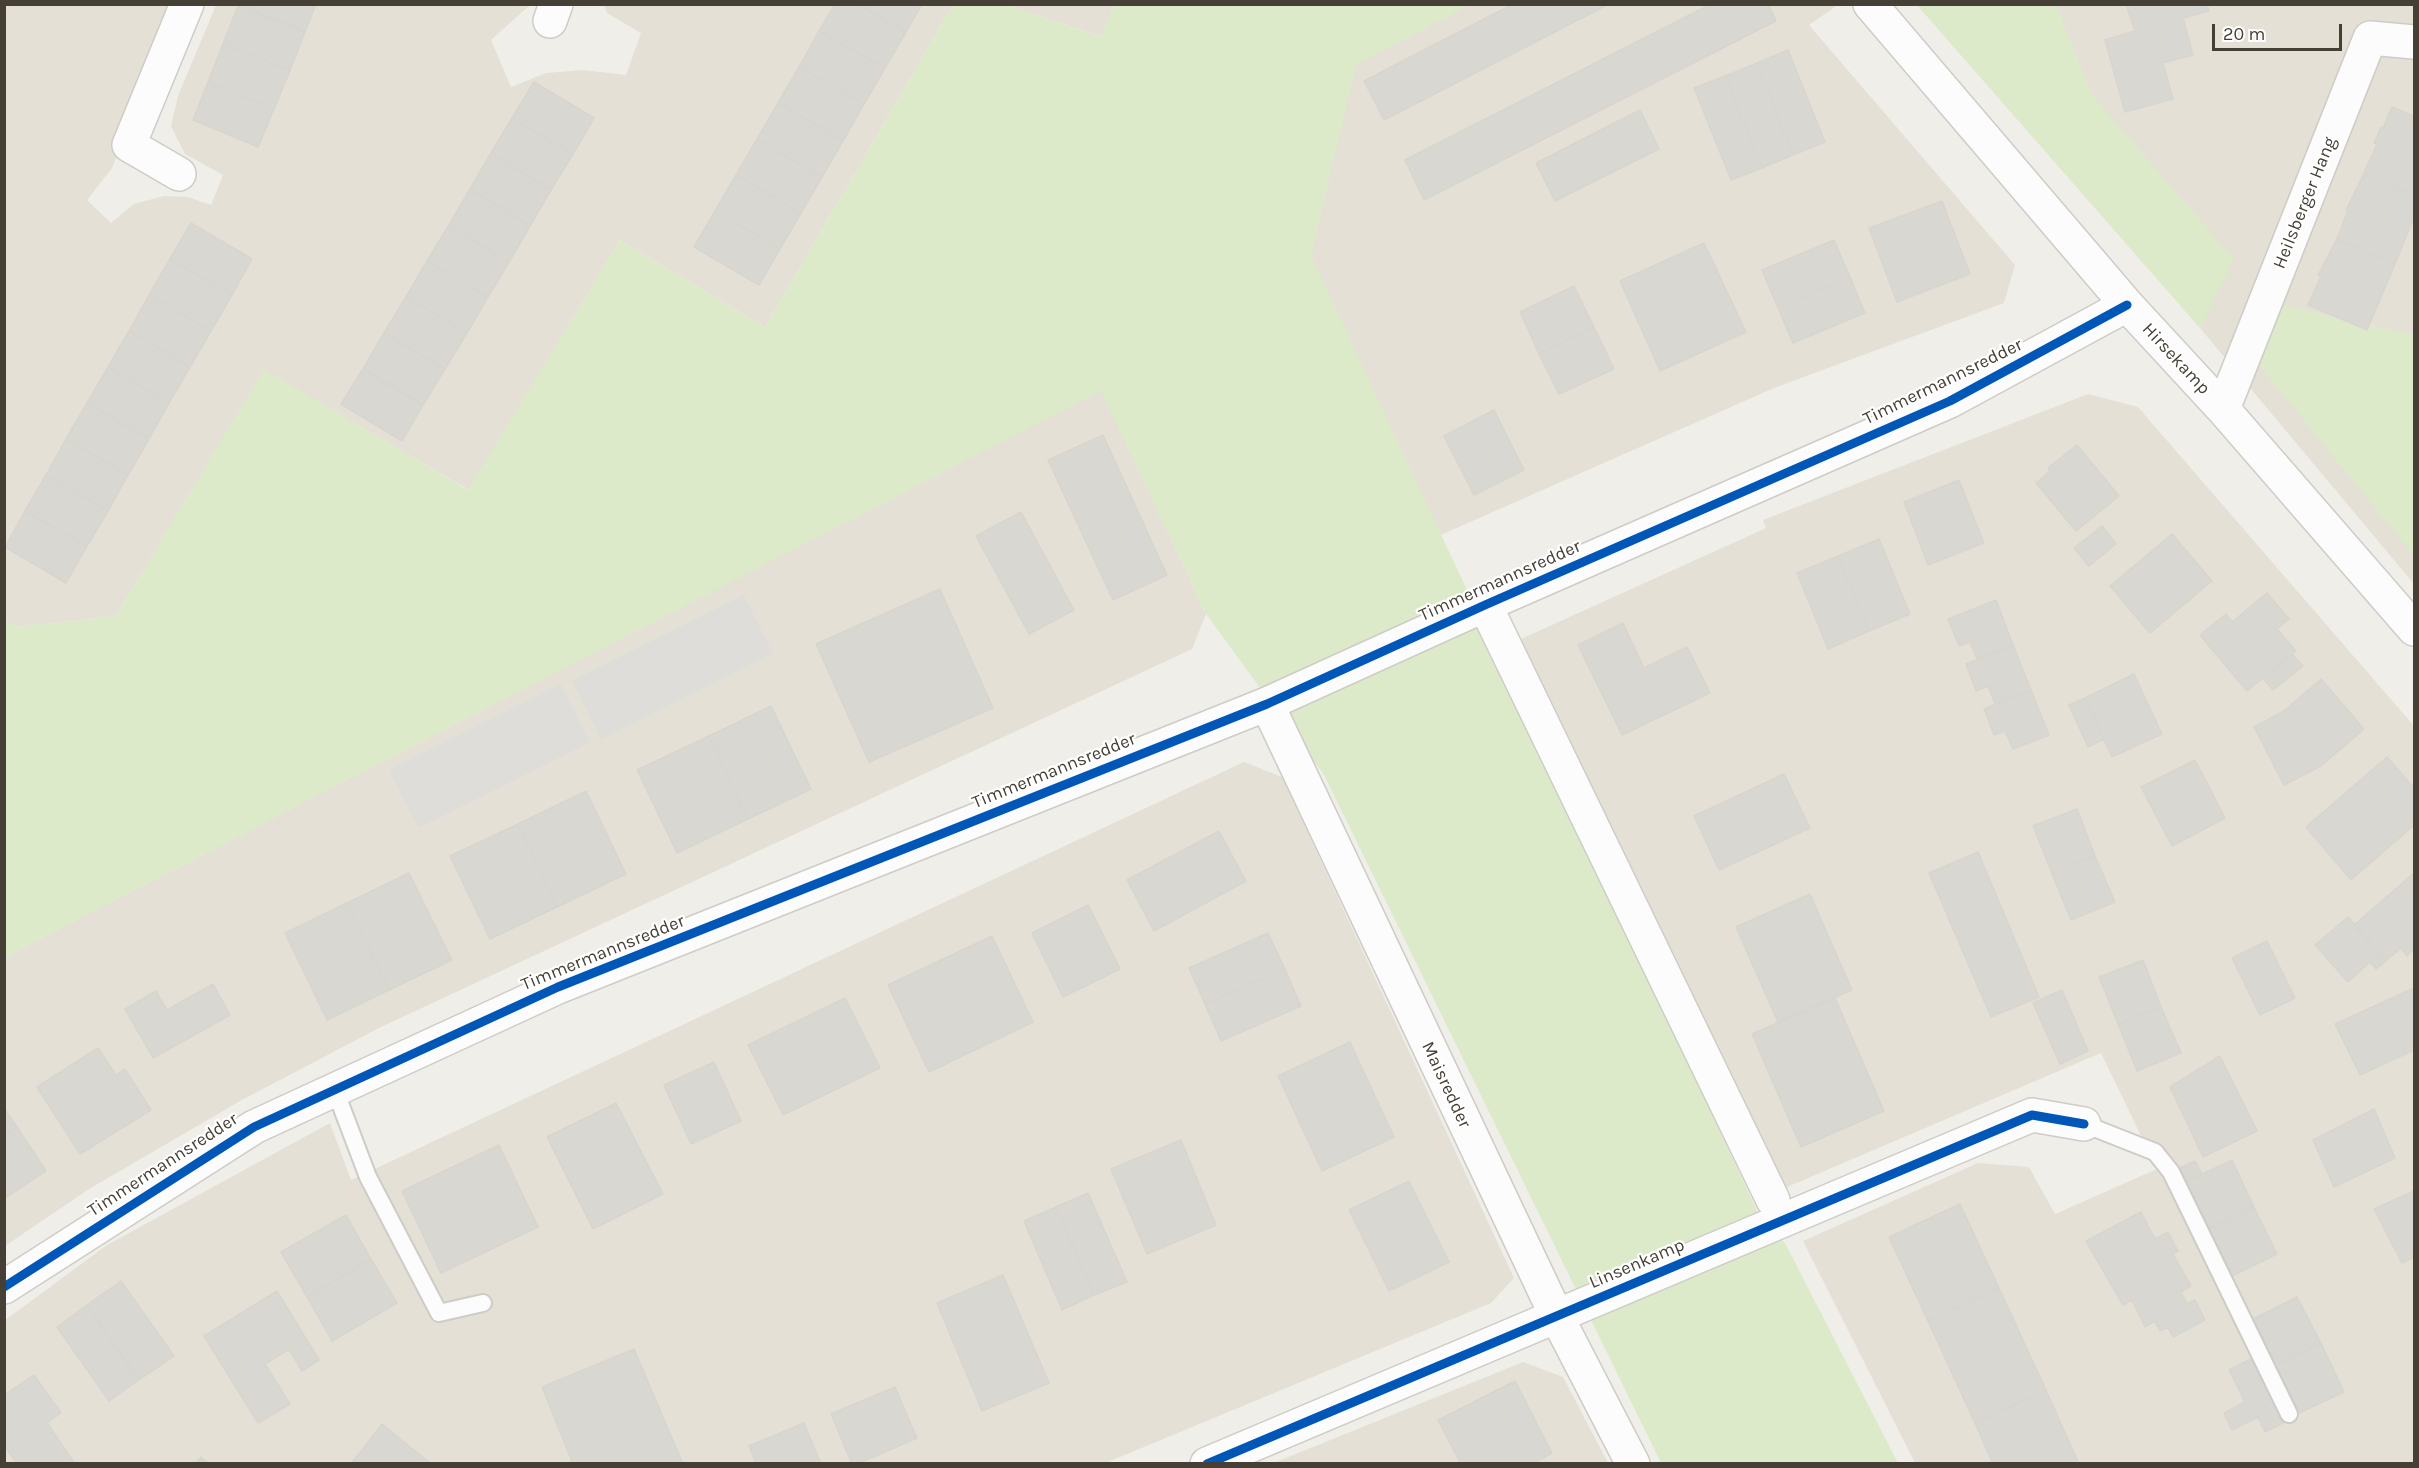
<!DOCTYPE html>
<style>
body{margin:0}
#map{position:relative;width:2419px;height:1468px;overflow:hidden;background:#f0eee9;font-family:Karla,sans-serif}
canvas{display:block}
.frame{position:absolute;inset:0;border:6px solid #453f35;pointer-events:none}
.scale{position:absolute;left:2212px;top:24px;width:130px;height:27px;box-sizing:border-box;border:3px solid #453f35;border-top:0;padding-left:8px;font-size:18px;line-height:21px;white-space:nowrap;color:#453f35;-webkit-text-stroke:4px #fff;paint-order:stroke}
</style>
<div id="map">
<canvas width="2419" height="1468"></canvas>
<div class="frame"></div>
<div class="scale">20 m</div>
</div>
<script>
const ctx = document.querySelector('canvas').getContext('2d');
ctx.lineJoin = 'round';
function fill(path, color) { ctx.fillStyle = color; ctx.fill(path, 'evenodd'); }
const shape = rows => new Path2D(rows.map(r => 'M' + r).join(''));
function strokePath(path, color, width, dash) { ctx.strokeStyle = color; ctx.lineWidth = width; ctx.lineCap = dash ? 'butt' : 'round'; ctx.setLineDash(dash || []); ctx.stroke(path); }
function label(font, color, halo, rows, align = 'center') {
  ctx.font = font + ' Karla,sans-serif'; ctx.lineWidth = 4.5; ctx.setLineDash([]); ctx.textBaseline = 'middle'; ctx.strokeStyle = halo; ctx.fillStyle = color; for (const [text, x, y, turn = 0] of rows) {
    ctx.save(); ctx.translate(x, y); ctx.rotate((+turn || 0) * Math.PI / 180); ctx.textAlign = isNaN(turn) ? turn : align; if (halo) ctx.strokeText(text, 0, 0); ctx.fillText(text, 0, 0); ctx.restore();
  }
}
fill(shape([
 [1389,4,1833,5,1835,7,1809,25,2015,265,2004,303,1774,388,1300,597,1106,250],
 [5,5,169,5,175,16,112,168,87,200,111,223,134,204,164,196,188,197,211,205,223,175,185,154,171,126,178,96,216,5,530,5,491,40,511,87,546,73,583,70,626,75,641,33,607,13,604,5,953,5,765,327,620,240,469,490,264,370,116,616,16,627,5,620],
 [1006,5,1114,5,1102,37],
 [1917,5,2414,5,2414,584,2200,328],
 [1101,390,1206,614,1192,649,379,1028,242,1100,89,1189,5,1246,5,957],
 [2088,394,2138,407,2414,726,2414,1463,1915,1463,1803,1241,1978,1163,2029,1167,2055,1214,2157,1169,2101,1053,1780,1190,1521,639,1766,528,1763,520],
 [1244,762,1282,777,1514,1278,1491,1303,1103,1464,5,1463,4,1321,107,1245,330,1123,351,1180],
 [1523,1362,1563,1377,1608,1463,1271,1464]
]), '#e4e0d6');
fill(shape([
 [953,5,1006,5,1101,37,1114,5,1469,5,1356,65,1311,256,1759,1215,1785,1243,1898,1463,1661,1463,1324,775,1206,614,1101,391,5,957,5,620,16,627,116,616,264,369,468,490,620,240,765,327],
 [1917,5,2056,5,2092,95,2234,259,2200,328],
 [2277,303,2414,335,2414,556,2254,359]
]), '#ddeac9');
fill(shape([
 [744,595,773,653,601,739,572,681],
 [561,684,590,742,418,828,389,770]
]), '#dfddd9');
const building = shape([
 [239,4,316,4,305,32,239,4],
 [835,4,858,4,906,32,885,68,819,31,835,4],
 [858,4,922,4,906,32,858,4],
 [1513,4,1609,4,1384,120,1364,81,1513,4],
 [1711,4,1768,4,1776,21,1424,200,1405,160,1711,4],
 [2126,4,2207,4,2209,11,2183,18,2193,55,2163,63,2173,99,2125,112,2105,40,2135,31,2126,4],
 [238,6,305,32,290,70,223,44,238,6],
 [819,31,885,68,864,104,799,67,819,31],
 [223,44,290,70,274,109,208,82,223,44],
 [1788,50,1825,142,1793,155,1757,63,1788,50],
 [1757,63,1793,155,1762,168,1725,76,1757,63],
 [799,67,864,104,843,141,778,103,799,67],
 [1725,76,1762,168,1731,180,1694,88,1725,76],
 [208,82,274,109,258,147,193,120,208,82],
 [534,82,594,118,573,154,512,118,534,82],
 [778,103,843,141,822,177,757,139,778,103],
 [2392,107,2414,116,2414,195,2364,173,2377,144,2374,143,2381,127,2383,128,2392,107],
 [1640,110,1659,149,1555,201,1536,163,1640,110],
 [512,118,573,154,551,190,491,153,512,118],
 [757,139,822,177,801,213,736,175,757,139],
 [491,153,551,190,530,226,470,189,491,153],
 [2364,173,2414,195,2414,217,2395,264,2337,239,2348,211,2346,210,2364,173],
 [736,175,801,213,780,249,715,211,736,175],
 [470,189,530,226,509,262,449,225,470,189],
 [1942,201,1970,274,1897,302,1869,228,1942,201],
 [715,211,780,249,759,285,694,247,715,211],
 [191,223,252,259,232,295,170,259,191,223],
 [449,225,509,262,488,297,427,261,449,225],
 [2337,239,2395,264,2367,330,2308,305,2321,276,2318,275,2337,239],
 [1834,240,1850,277,1778,308,1762,270,1834,240],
 [1704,243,1746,332,1660,371,1620,281,1704,243],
 [170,259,232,295,211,331,149,295,170,259],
 [427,261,488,297,467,333,406,297,427,261],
 [1850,277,1865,313,1793,343,1778,308,1850,277],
 [1574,286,1594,327,1539,354,1520,312,1574,286],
 [149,295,211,331,190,367,129,331,149,295],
 [406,297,467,333,445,369,384,333,406,297],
 [1594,327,1614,369,1559,394,1539,354,1594,327],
 [129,331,190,367,169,403,108,367,129,331],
 [384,333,445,369,423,405,363,369,384,333],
 [108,367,169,403,149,439,87,403,108,367],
 [363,369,423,405,402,441,341,404,363,369],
 [87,403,149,439,128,475,66,439,87,403],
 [1494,410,1524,470,1474,495,1444,436,1494,410],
 [1103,435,1167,575,1113,600,1048,460,1103,435],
 [66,439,128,475,108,511,46,475,66,439],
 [2077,445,2119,496,2076,531,2036,483,2050,471,2048,468,2077,445],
 [46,475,108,511,87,546,25,511,46,475],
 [1959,480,1984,543,1928,565,1904,502,1959,480],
 [25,511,87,546,66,583,5,547,25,511],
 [1021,512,1074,610,1029,634,976,536,1021,512],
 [2102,526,2116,544,2089,566,2074,548,2102,526],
 [2172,534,2212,581,2150,633,2110,586,2172,534],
 [1879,539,1910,614,1869,631,1838,556,1879,539],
 [1838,556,1869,631,1828,649,1797,573,1838,556],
 [940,589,993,708,869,762,816,644,940,589],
 [2267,593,2289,619,2277,629,2296,651,2247,691,2200,635,2226,614,2232,622,2267,593],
 [1996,600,2013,645,1977,659,1970,642,1959,646,1948,619,1996,600],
 [1623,623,1644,668,1687,647,1710,693,1622,735,1578,645,1623,623],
 [2013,645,2031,690,1995,704,1988,686,1976,691,1966,664,2013,645],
 [2292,654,2303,666,2273,690,2263,678,2292,654],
 [2134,674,2162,734,2112,757,2085,698,2134,674],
 [2321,679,2364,729,2321,766,2284,785,2254,727,2284,711,2321,679],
 [2031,690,2049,735,2013,749,2005,731,1994,735,1984,709,2031,690],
 [2085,698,2104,739,2088,747,2069,705,2085,698],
 [771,706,811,789,748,819,709,736,771,706],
 [709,736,748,819,677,853,637,770,709,736],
 [2387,757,2414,788,2414,825,2351,880,2306,827,2387,757],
 [2195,760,2225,818,2172,846,2141,787,2195,760],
 [1784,774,1810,828,1719,870,1694,816,1784,774],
 [586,791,626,874,557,907,518,824,586,791],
 [2077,809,2095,856,2052,873,2033,826,2077,809],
 [518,824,557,907,490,939,450,856,518,824],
 [1219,831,1246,881,1154,931,1127,880,1219,831],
 [1978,852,2039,997,1991,1017,1929,873,1978,852],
 [2095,856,2115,902,2071,920,2052,873,2095,856],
 [409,873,452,960,389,990,347,903,409,873],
 [2414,873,2414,949,2407,956,2401,948,2386,961,2354,925,2414,873],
 [1810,894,1852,990,1778,1022,1736,927,1810,894],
 [347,903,389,990,327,1020,285,933,347,903],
 [1088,905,1120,969,1063,997,1032,933,1088,905],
 [2348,917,2386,961,2376,969,2370,962,2348,982,2315,945,2348,917],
 [1268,933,1285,969,1205,1004,1189,968,1268,933],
 [992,936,1033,1022,929,1072,888,985,992,936],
 [2267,941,2295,998,2260,1015,2232,958,2267,941],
 [2143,960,2161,1007,2118,1024,2099,977,2143,960],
 [1285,969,1301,1006,1221,1041,1205,1004,1285,969],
 [213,984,230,1015,153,1058,125,1009,156,991,167,1010,213,984],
 [2414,988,2414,1050,2360,1075,2335,1024,2414,988],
 [2062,990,2088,1051,2060,1064,2033,1003,2062,990],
 [845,998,880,1068,783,1115,748,1045,845,998],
 [1835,998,1884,1111,1801,1147,1752,1034,1835,998],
 [2161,1007,2181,1053,2137,1071,2118,1024,2161,1007],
 [1350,1042,1394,1137,1322,1171,1278,1076,1350,1042],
 [98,1048,116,1075,125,1069,151,1110,80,1154,37,1087,98,1048],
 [2220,1056,2257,1131,2203,1157,2170,1087,2220,1056],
 [714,1062,741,1121,691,1144,664,1085,714,1062],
 [616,1103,663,1194,593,1229,547,1137,616,1103],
 [4,1108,17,1127,4,1135,4,1108],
 [2374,1109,2395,1158,2334,1187,2313,1140,2374,1109],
 [17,1127,46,1171,4,1199,4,1135,17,1127],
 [1181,1140,1216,1225,1147,1254,1111,1169,1181,1140],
 [499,1145,538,1227,441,1273,402,1191,499,1145],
 [2232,1160,2254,1207,2209,1229,2186,1182,2232,1160],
 [2195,1161,2202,1174,2186,1182,2180,1168,2195,1161],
 [1409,1181,1449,1262,1389,1291,1349,1210,1409,1181],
 [2414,1191,2414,1257,2402,1263,2374,1209,2414,1191],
 [1088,1193,1127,1282,1094,1295,1056,1207,1088,1193],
 [1960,1204,1999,1288,1928,1321,1889,1237,1960,1204],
 [1056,1207,1094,1295,1062,1310,1024,1221,1056,1207],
 [2254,1207,2277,1254,2232,1276,2209,1229,2254,1207],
 [2141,1212,2155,1239,2168,1232,2178,1251,2173,1254,2191,1286,2181,1292,2187,1304,2195,1300,2205,1320,2173,1337,2168,1327,2160,1331,2155,1321,2145,1327,2132,1300,2123,1305,2086,1241,2141,1212],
 [346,1215,371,1259,307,1297,281,1252,346,1215],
 [371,1259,397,1303,332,1341,307,1297,371,1259],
 [1003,1275,1049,1383,982,1411,937,1303,1003,1275],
 [121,1281,174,1356,139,1380,87,1305,121,1281],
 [1999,1288,2046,1390,1975,1423,1928,1321,1999,1288],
 [277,1291,319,1360,302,1371,289,1349,265,1364,290,1404,258,1423,204,1336,277,1291],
 [2297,1297,2321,1343,2276,1365,2253,1319,2297,1297],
 [87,1305,139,1380,109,1401,57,1327,87,1305],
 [2321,1343,2344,1392,2299,1413,2276,1365,2321,1343],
 [634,1349,683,1464,573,1464,542,1387,634,1349],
 [2251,1359,2283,1423,2265,1432,2258,1417,2232,1430,2224,1413,2245,1402,2229,1370,2251,1359],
 [34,1375,61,1413,47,1423,75,1464,17,1464,4,1445,4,1395,34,1375],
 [1515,1381,1552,1453,1532,1464,1461,1464,1438,1420,1515,1381],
 [895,1387,917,1438,857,1464,852,1464,831,1414,895,1387],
 [2046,1390,2079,1464,1993,1464,1975,1423,2046,1390],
 [804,1423,821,1464,756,1464,749,1446,804,1423],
 [382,1424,431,1464,351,1464,382,1424],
 [201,1457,209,1464,195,1464,201,1457]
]);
fill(building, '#d9d7d2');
strokePath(building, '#d8d5cf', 1.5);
const service = shape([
 [335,1090,368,1177,439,1313,483,1303],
 [2084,1124,2155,1152,2171,1172,2289,1414]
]);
const minor = shape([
 [1870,4,2127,305,2223,409,2414,629],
 [550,21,556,4],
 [179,174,129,145,187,4],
 [2223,409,2370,38,2414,42],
 [1485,605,1773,1200],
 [1267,704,1557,1317,1633,1464],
 [4,1287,254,1127,558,987,1267,704,1485,605,1950,401,2127,305],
 [1207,1464,2032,1115,2084,1124]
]);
strokePath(service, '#ceccc7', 20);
strokePath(minor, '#ceccc7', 36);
strokePath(service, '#fdfcfc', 16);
strokePath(minor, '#fdfcfc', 33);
strokePath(shape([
 [4,1287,254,1127,558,987,1267,704,1485,605,1950,401,2127,305],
 [1207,1464,2032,1115,2084,1124]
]), '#0057b8', 9);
label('18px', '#453f35', '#fff', [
 ["Heilsberger Hang",2305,203,-68],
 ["Hirsekamp",2176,359,47],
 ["Timmermannsredder",1943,382,-26],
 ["Timmermannsredder",1500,581,-24],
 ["Timmermannsredder",1054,771,-22],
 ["Timmermannsredder",603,953,-22],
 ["Maisredder",1446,1085,65],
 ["Timmermannsredder",163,1165,-33],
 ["Linsenkamp",1637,1264,-23]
]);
</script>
